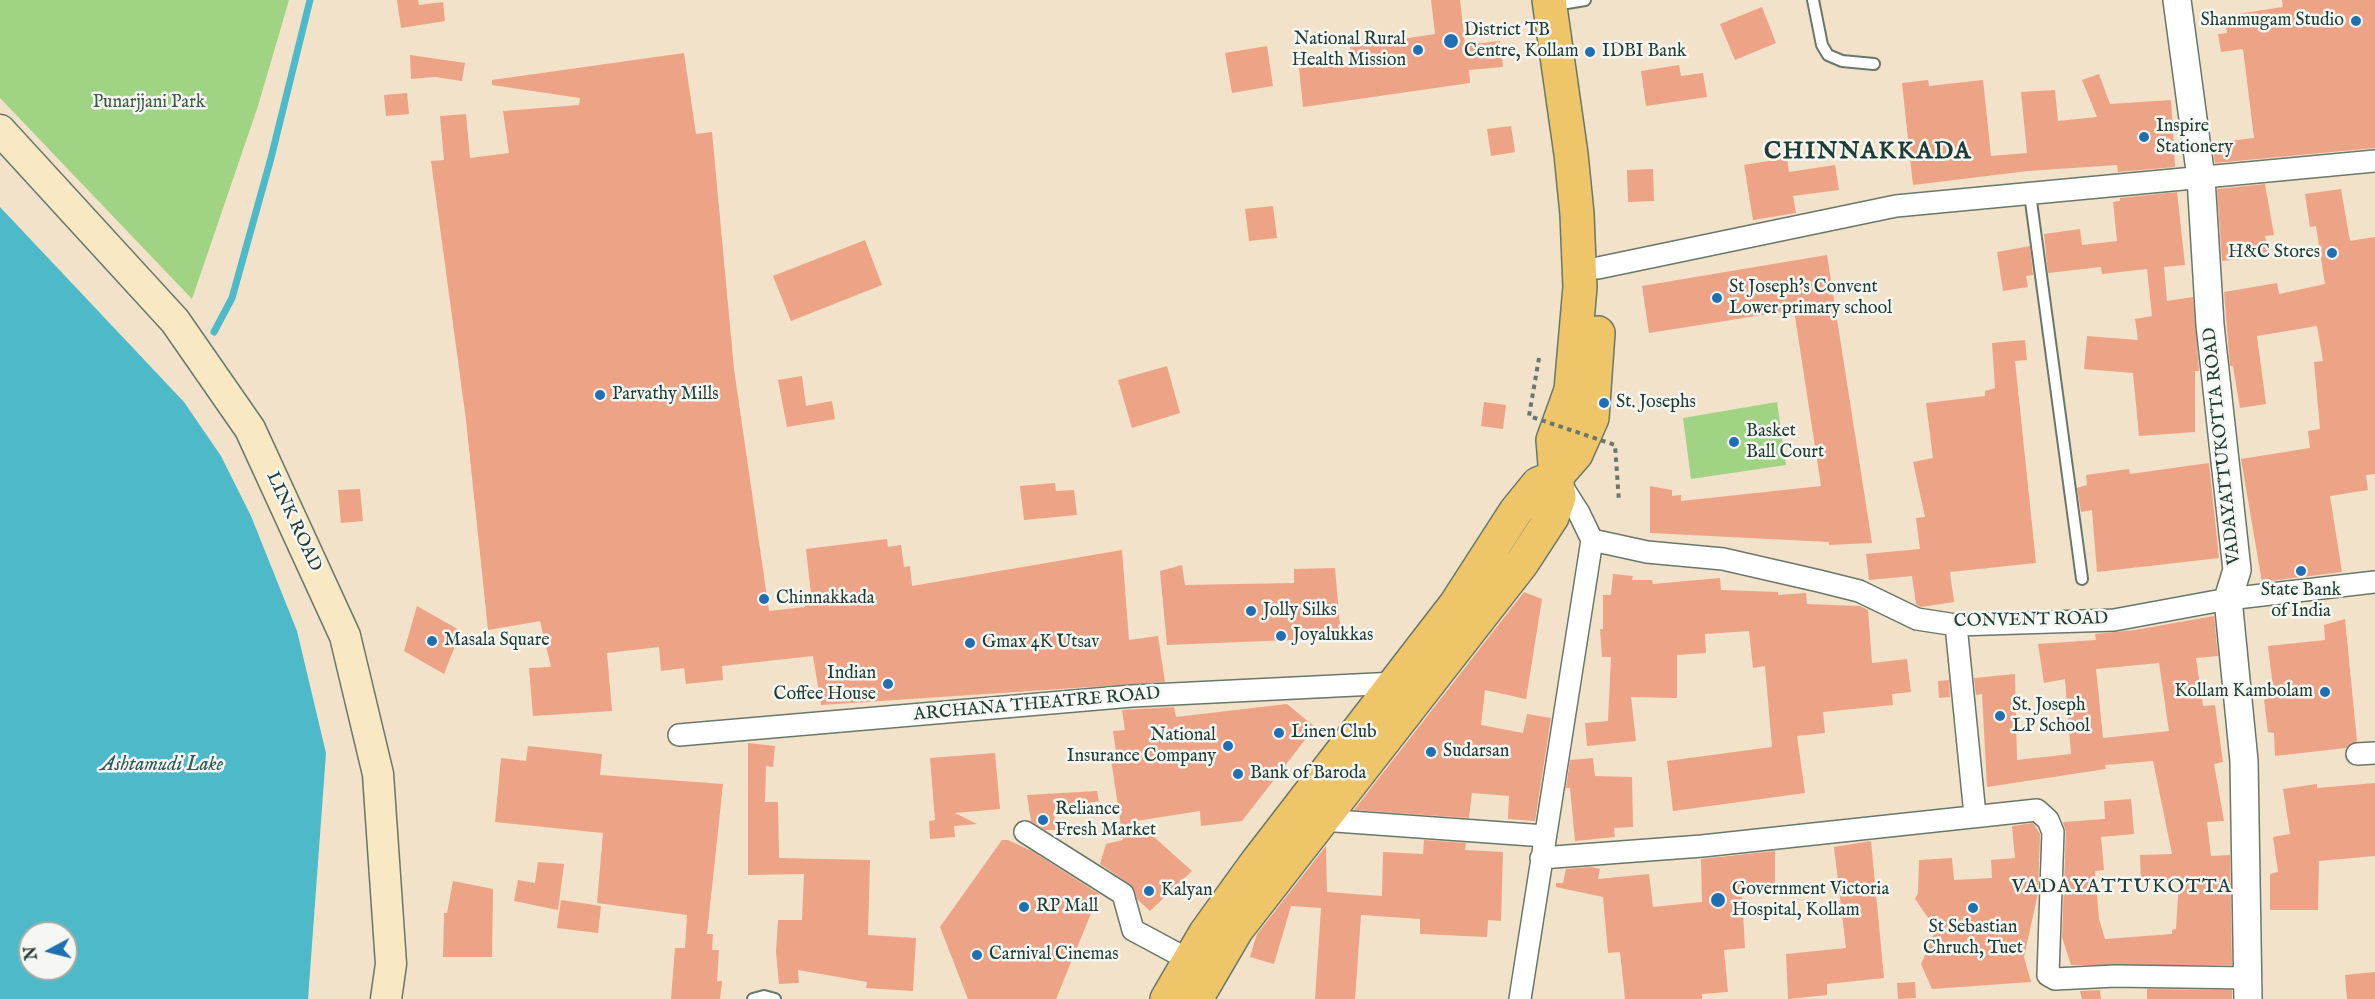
<!DOCTYPE html>
<style>
body{margin:0}
#map{position:relative;width:2375px;height:999px;overflow:hidden;background:#f2e2c9;font-family:"IM FELL English",serif}
canvas{display:block}
.north{position:absolute;left:18px;top:921px;width:60px;height:60px;box-sizing:border-box;background:#f6f6f2;border:2px solid #a0aca6;border-radius:50%;rotate:263deg;font-size:16px;font-weight:700;line-height:24px;text-align:center;color:#1f3d34}
.north::after{content:'';display:block;margin:auto;width:21px;height:27px;background:#1f6fb2;clip-path:polygon(50% 0,100% 100%,50% 72%,0 100%)}
</style>
<div id="map">
<canvas width="2375" height="999"></canvas>
<div class="north">N</div>
</div>
<script>
const ctx = document.querySelector('canvas').getContext('2d');
ctx.lineJoin = 'round';
function fill(path, color) { ctx.fillStyle = color; ctx.fill(path, 'evenodd'); }
const shape = rows => new Path2D(rows.map(r => 'M' + r).join(''));
function strokePath(path, color, width, dash) { ctx.strokeStyle = color; ctx.lineWidth = width; ctx.lineCap = dash ? 'butt' : 'round'; ctx.setLineDash(dash || []); ctx.stroke(path); }
function label(font, color, halo, rows, align = 'center') {
  ctx.font = font + ' "IM FELL English",serif'; ctx.lineWidth = 5; ctx.setLineDash([]); ctx.textBaseline = 'middle'; ctx.strokeStyle = halo; ctx.fillStyle = color; for (const [text, x, y, turn = 0] of rows) {
    ctx.save(); ctx.translate(x, y); ctx.rotate((+turn || 0) * Math.PI / 180); ctx.textAlign = isNaN(turn) ? turn : align; if (halo) ctx.strokeText(text, 0, 0); ctx.fillText(text, 0, 0); ctx.restore();
  }
}
fill(shape([
 [0,0,289,0,258,106,192,299,0,98],
 [1777,402,1786,465,1691,479,1683,418]
]), '#a0d383');
fill(shape([
 [0,207,184,402,221,456,251,516,297,631,326,753,308,999,0,999],
 [30,933,66,933,66,969,30,969]
]), '#4ebac9');
strokePath(shape([
 [214,332,232,298,271,158,310,0]
]), '#4ebac9', 7);
fill(shape([
 [397,0,418,0,419,5,443,2,445,21,401,28],
 [1431,0,1460,0,1465,45,1500,41,1503,67,1469,70,1470,83,1303,107,1299,68,1353,63,1350,47,1435,34],
 [2282,0,2375,0,2375,148,2215,163,2212,143,2254,138,2243,49,2221,52,2218,34,2227,33,2224,16,2283,7],
 [1762,7,1776,43,1735,60,1720,24],
 [1267,46,1273,86,1232,93,1225,53],
 [684,53,696,134,712,132,734,369,769,611,805,607,805,604,812,603,806,549,887,539,888,547,901,545,904,567,910,566,912,586,1122,550,1129,640,1158,636,1165,682,821,705,813,656,722,666,723,680,686,684,684,668,661,671,659,647,607,653,612,711,533,716,529,668,551,667,540,621,488,630,466,420,431,161,444,160,440,116,466,114,470,158,509,153,503,111,579,105,580,98,492,85,492,80],
 [410,55,465,63,462,81,435,77,411,79],
 [1679,65,1681,76,1703,73,1707,97,1646,106,1641,71],
 [2099,74,2110,104,2171,100,2175,167,2118,172,2117,165,2028,171,1913,185,1902,83,1928,80,1929,86,1983,80,1991,156,2027,153,2021,92,2055,90,2058,121,2097,117,2082,80],
 [407,93,409,114,386,116,384,95],
 [1511,126,1515,152,1491,156,1487,129],
 [1787,158,1789,172,1835,165,1839,190,1793,196,1796,213,1753,220,1744,165],
 [1653,169,1654,201,1628,202,1627,170],
 [2265,184,2274,235,2265,236,2270,256,2222,261,2217,189],
 [2341,189,2350,241,2375,237,2375,474,2366,475,2368,490,2330,496,2342,572,2262,582,2241,459,2310,448,2308,431,2320,429,2314,362,2323,361,2317,326,2257,336,2266,404,2240,408,2233,366,2230,366,2224,292,2277,283,2279,294,2325,284,2316,226,2310,227,2305,194],
 [2177,192,2185,265,2164,267,2167,301,2193,297,2199,371,2195,371,2195,432,2139,436,2133,373,2084,369,2087,336,2138,340,2135,319,2152,316,2147,269,2102,274,2101,267,2048,273,2044,234,2080,229,2082,245,2117,241,2113,202,2120,201,2120,198],
 [1273,206,1277,238,1249,241,1245,209],
 [865,240,882,285,791,321,773,276],
 [2030,246,2033,275,2026,276,2028,287,2003,291,1997,252],
 [1827,255,1872,543,1829,545,1829,542,1650,533,1650,486,1672,490,1672,496,1681,495,1681,501,1821,486,1794,310,1649,333,1642,286],
 [2025,340,2027,360,2015,361,2036,563,1950,572,1954,602,1921,607,1916,604,1912,576,1869,580,1866,554,1920,549,1916,518,1925,517,1913,462,1933,458,1926,403,1985,396,1985,391,1995,388,1992,343],
 [1167,366,1180,413,1132,428,1118,380],
 [802,376,806,406,832,401,835,419,787,427,778,380],
 [1484,402,1506,405,1503,429,1481,426],
 [2209,463,2219,558,2097,572,2092,510,2081,512,2077,488,2087,485,2086,475,2129,469,2130,474],
 [1055,483,1056,491,1074,490,1077,515,1024,520,1020,486],
 [360,489,363,521,341,523,338,490],
 [1182,565,1185,585,1294,583,1294,569,1335,568,1341,638,1167,645,1160,571],
 [1613,574,1633,576,1632,580,1652,580,1653,584,1720,578,1721,590,1778,592,1778,595,1806,593,1807,604,1860,606,1868,610,1872,663,1907,659,1911,692,1892,694,1893,705,1823,712,1825,733,1797,736,1805,793,1673,811,1667,761,1772,747,1765,666,1753,668,1749,631,1705,634,1706,653,1677,655,1677,698,1631,697,1636,741,1587,746,1585,723,1608,721,1611,657,1602,657,1600,629,1603,629,1603,595,1611,595],
 [1524,592,1542,599,1526,699,1485,690,1481,725,1523,733,1527,714,1551,718,1535,821,1508,819,1509,796,1472,793,1469,818,1354,810],
 [417,606,461,631,444,674,404,651],
 [2214,616,2218,656,2196,658,2203,706,2215,705,2223,762,2214,764,2224,821,2207,822,2211,856,2230,855,2232,965,2071,965,2062,937,2066,832,2063,822,2105,819,2104,801,2131,799,2134,834,2101,837,2104,870,2095,871,2099,919,2105,939,2172,934,2172,930,2176,929,2179,880,2141,881,2140,855,2172,854,2153,761,2105,765,2106,769,1987,787,1982,694,1976,695,1974,678,2015,674,2017,760,2071,754,2065,679,2044,683,2038,644,2096,640,2095,634,2135,630],
 [2159,663,2169,731,2103,738,2096,669],
 [2345,619,2357,741,2346,748,2275,756,2274,733,2268,732,2264,700,2274,695,2268,646,2325,640,2324,625],
 [1949,680,1950,697,1939,698,1938,681],
 [1287,704,1315,727,1242,821,1201,826,1200,811,1136,821,1192,871,1150,911,1138,900,1130,884,1100,864,1106,844,1123,840,1111,759,1117,758,1113,731,1125,730,1122,710,1174,707,1176,717],
 [748,743,775,746,773,767,766,766,765,802,778,802,779,858,870,860,868,935,916,938,913,991,866,988,867,982,798,970,799,983,779,984,776,952,778,920,802,920,804,874,748,875],
 [528,746,602,754,600,775,723,784,707,934,713,934,712,950,719,950,717,981,722,981,720,999,671,999,675,948,685,948,687,915,597,903,603,833,495,822,501,758,526,761],
 [995,753,1000,809,955,813,977,824,954,826,955,837,930,839,929,821,935,820,930,758],
 [1593,758,1595,776,1632,777,1633,827,1614,828,1615,837,1575,841,1570,788,1566,788,1570,760],
 [2375,783,2375,856,2319,861,2318,910,2270,910,2270,874,2278,872,2273,837,2290,834,2283,789,2317,784,2317,788],
 [1097,791,1099,801,1054,810,1055,830,1045,830,1031,821,1027,795],
 [2033,823,2040,834,2038,893,2024,957,2031,982,1932,989,1921,964,1936,929,1915,899,1918,893,1919,860,1952,858,1954,880,1992,878,1991,860,2015,858,2012,826],
 [1002,840,1008,840,1032,851,1099,894,1056,999,968,999,940,927],
 [1424,840,1466,843,1465,850,1503,852,1501,921,1488,920,1487,937,1420,934,1420,919,1361,915,1355,999,1315,999,1321,908,1291,906,1274,964,1250,957,1257,934,1326,846,1327,892,1382,896,1383,852,1423,854],
 [1871,841,1884,978,1827,984,1827,995,1788,999,1786,954,1846,948,1834,847],
 [1775,851,1775,894,1742,895,1745,948,1724,950,1728,992,1702,994,1702,999,1625,999,1620,952,1608,953,1603,897,1556,887,1556,883,1563,883,1566,869,1591,867,1600,869,1598,879,1649,874,1653,907,1702,902,1701,859],
 [538,862,564,864,558,910,514,901,518,880,535,883],
 [453,881,493,889,492,957,443,957,444,913,447,913],
 [561,900,601,906,598,933,557,928],
 [2375,972,2375,999,2347,999,2345,975],
 [1915,982,1916,998,1898,999,1897,983],
 [2147,989,2232,990,2232,999,2147,999],
 [2100,990,2101,999,2082,999,2080,991]
]), '#eda386');
const service = shape([
 [1813,0,1822,45,1828,55,1842,61,1874,64],
 [1567,3,1585,0],
 [2030,194,2082,579],
 [753,999,764,996,775,999]
]);
const minor = shape([
 [1598,268,1896,206,2375,161],
 [1592,540,1647,552,1723,559,1819,581,1859,591,1917,619,1956,625,2114,620,2228,599,2375,582],
 [1956,625,1975,815],
 [679,735,1132,696,1396,683],
 [2357,754,2375,753],
 [1322,820,1545,836],
 [1025,832,1123,894,1133,930,1189,960],
 [1541,858,1702,846,2037,810,2048,820,2053,832,2048,975,2055,979,2115,976,2249,978],
 [1520,999,1592,540,1579,513,1558,480]
]);
const tertiary = shape([
 [2177,0,2201,178,2210,325,2237,570,2228,599,2244,761,2248,999]
]);
const secondary = shape([
 [0,130,175,321,250,429,345,636,378,774,391,964,386,999]
]);
const primary = shape([
 [1167,999,1205,934,1257,862,1456,604,1516,511,1538,484,1556,477,1553,440,1571,390,1580,287,1577,214,1571,154,1549,0],
 [1196,999,1237,929,1522,563,1552,517,1559,497,1556,477,1576,454,1592,418,1598,333]
]);
strokePath(service, '#697768', 14);
strokePath(minor, '#697768', 24);
strokePath(tertiary, '#697768', 30);
strokePath(secondary, '#697768', 33);
strokePath(primary, '#697768', 36);
strokePath(service, '#fff', 10);
strokePath(minor, '#fff', 21);
strokePath(tertiary, '#fff', 27);
strokePath(secondary, '#f8e8c3', 30);
strokePath(primary, '#eec569', 33);
strokePath(shape([
 [1539,358,1529,416,1615,445,1619,502]
]), '#697768', 4, [4.5, 4.5]);
for (const [x, y, r, color] of [
 [2356,21,6,"#1f6fb2"],
 [1451,41,8,"#1f6fb2"],
 [1418,50,6,"#1f6fb2"],
 [1590,52,6,"#1f6fb2"],
 [2144,137,6,"#1f6fb2"],
 [2332,253,6,"#1f6fb2"],
 [1717,298,6,"#1f6fb2"],
 [600,395,6,"#1f6fb2"],
 [1604,403,6,"#1f6fb2"],
 [1734,442,6,"#1f6fb2"],
 [2301,571,6,"#1f6fb2"],
 [764,599,6,"#1f6fb2"],
 [1251,611,6,"#1f6fb2"],
 [1281,636,6,"#1f6fb2"],
 [432,641,6,"#1f6fb2"],
 [970,643,6,"#1f6fb2"],
 [888,684,6,"#1f6fb2"],
 [2325,692,6,"#1f6fb2"],
 [2000,716,6,"#1f6fb2"],
 [1279,733,6,"#1f6fb2"],
 [1228,746,6,"#1f6fb2"],
 [1431,752,6,"#1f6fb2"],
 [1238,774,6,"#1f6fb2"],
 [1043,820,6,"#1f6fb2"],
 [1149,891,6,"#1f6fb2"],
 [1718,900,8,"#1f6fb2"],
 [1024,907,6,"#1f6fb2"],
 [1973,908,6,"#1f6fb2"],
 [977,955,6,"#1f6fb2"]
]) { const dot = new Path2D(); dot.arc(x, y, r, 0, 2 * Math.PI); ctx.fillStyle = color; ctx.fill(dot); strokePath(dot, '#f6f6f2', 2); }
label('18px', '#1f3d34', '#f6f6f2', [
 ["Shanmugam Studio",2344,21,"right"],
 ["District TB",1464,31],
 ["Centre, Kollam",1464,52],
 ["National Rural",1406,40,"right"],
 ["Health Mission",1406,61,"right"],
 ["IDBI Bank",1602,52],
 ["Inspire",2156,127],
 ["Stationery",2156,148],
 ["H&C Stores",2320,253,"right"],
 ["St Joseph's Convent",1729,288],
 ["Lower primary school",1729,309],
 ["Parvathy Mills",612,395],
 ["St. Josephs",1616,403],
 ["Basket",1746,432],
 ["Ball Court",1746,453],
 ["State Bank",2301,591,"center"],
 ["of India",2301,612,"center"],
 ["Chinnakkada",776,599],
 ["Jolly Silks",1263,611],
 ["Joyalukkas",1293,636],
 ["Masala Square",444,641],
 ["Gmax 4K Utsav",982,643],
 ["Indian",876,674,"right"],
 ["Coffee House",876,695,"right"],
 ["Kollam Kambolam",2313,692,"right"],
 ["St. Joseph",2012,706],
 ["LP School",2012,727],
 ["Linen Club",1291,733],
 ["National",1216,736,"right"],
 ["Insurance Company",1216,757,"right"],
 ["Sudarsan",1443,752],
 ["Bank of Baroda",1250,774],
 ["Reliance",1055,810],
 ["Fresh Market",1055,831],
 ["Government Victoria",1732,890],
 ["Hospital, Kollam",1732,911],
 ["Kalyan",1161,891],
 ["RP Mall",1036,907],
 ["St Sebastian",1973,928,"center"],
 ["Chruch, Tuet",1973,949,"center"],
 ["Carnival Cinemas",989,955]
], 'left');
label('18px', '#395b44', '#f6f6f2', [
 ["Punarjjani Park",149,103]
]);
label('18px', '#1f3d34', '#f6f6f2', [
 ["VADAYATTUKOTTA ROAD",2223,446,-96],
 ["LINK ROAD",293,522,65],
 ["CONVENT ROAD",2031,621,-1],
 ["ARCHANA THEATRE ROAD",1037,705,-5]
]);
label('italic 20px', '#2b5c59', '#f6f6f2', [
 ["Ashtamudi Lake",162,766]
]);
ctx.letterSpacing = '1.5px';
label('20px', '#1f3d34', '#f6f6f2', [
 ["VADAYATTUKOTTA",2122,888]
]);
ctx.letterSpacing = '0px';
ctx.letterSpacing = '1.5px';
label('bold 24px', '#1f3d34', '#f6f6f2', [
 ["CHINNAKKADA",1868,153]
]);
ctx.letterSpacing = '0px';
</script>
